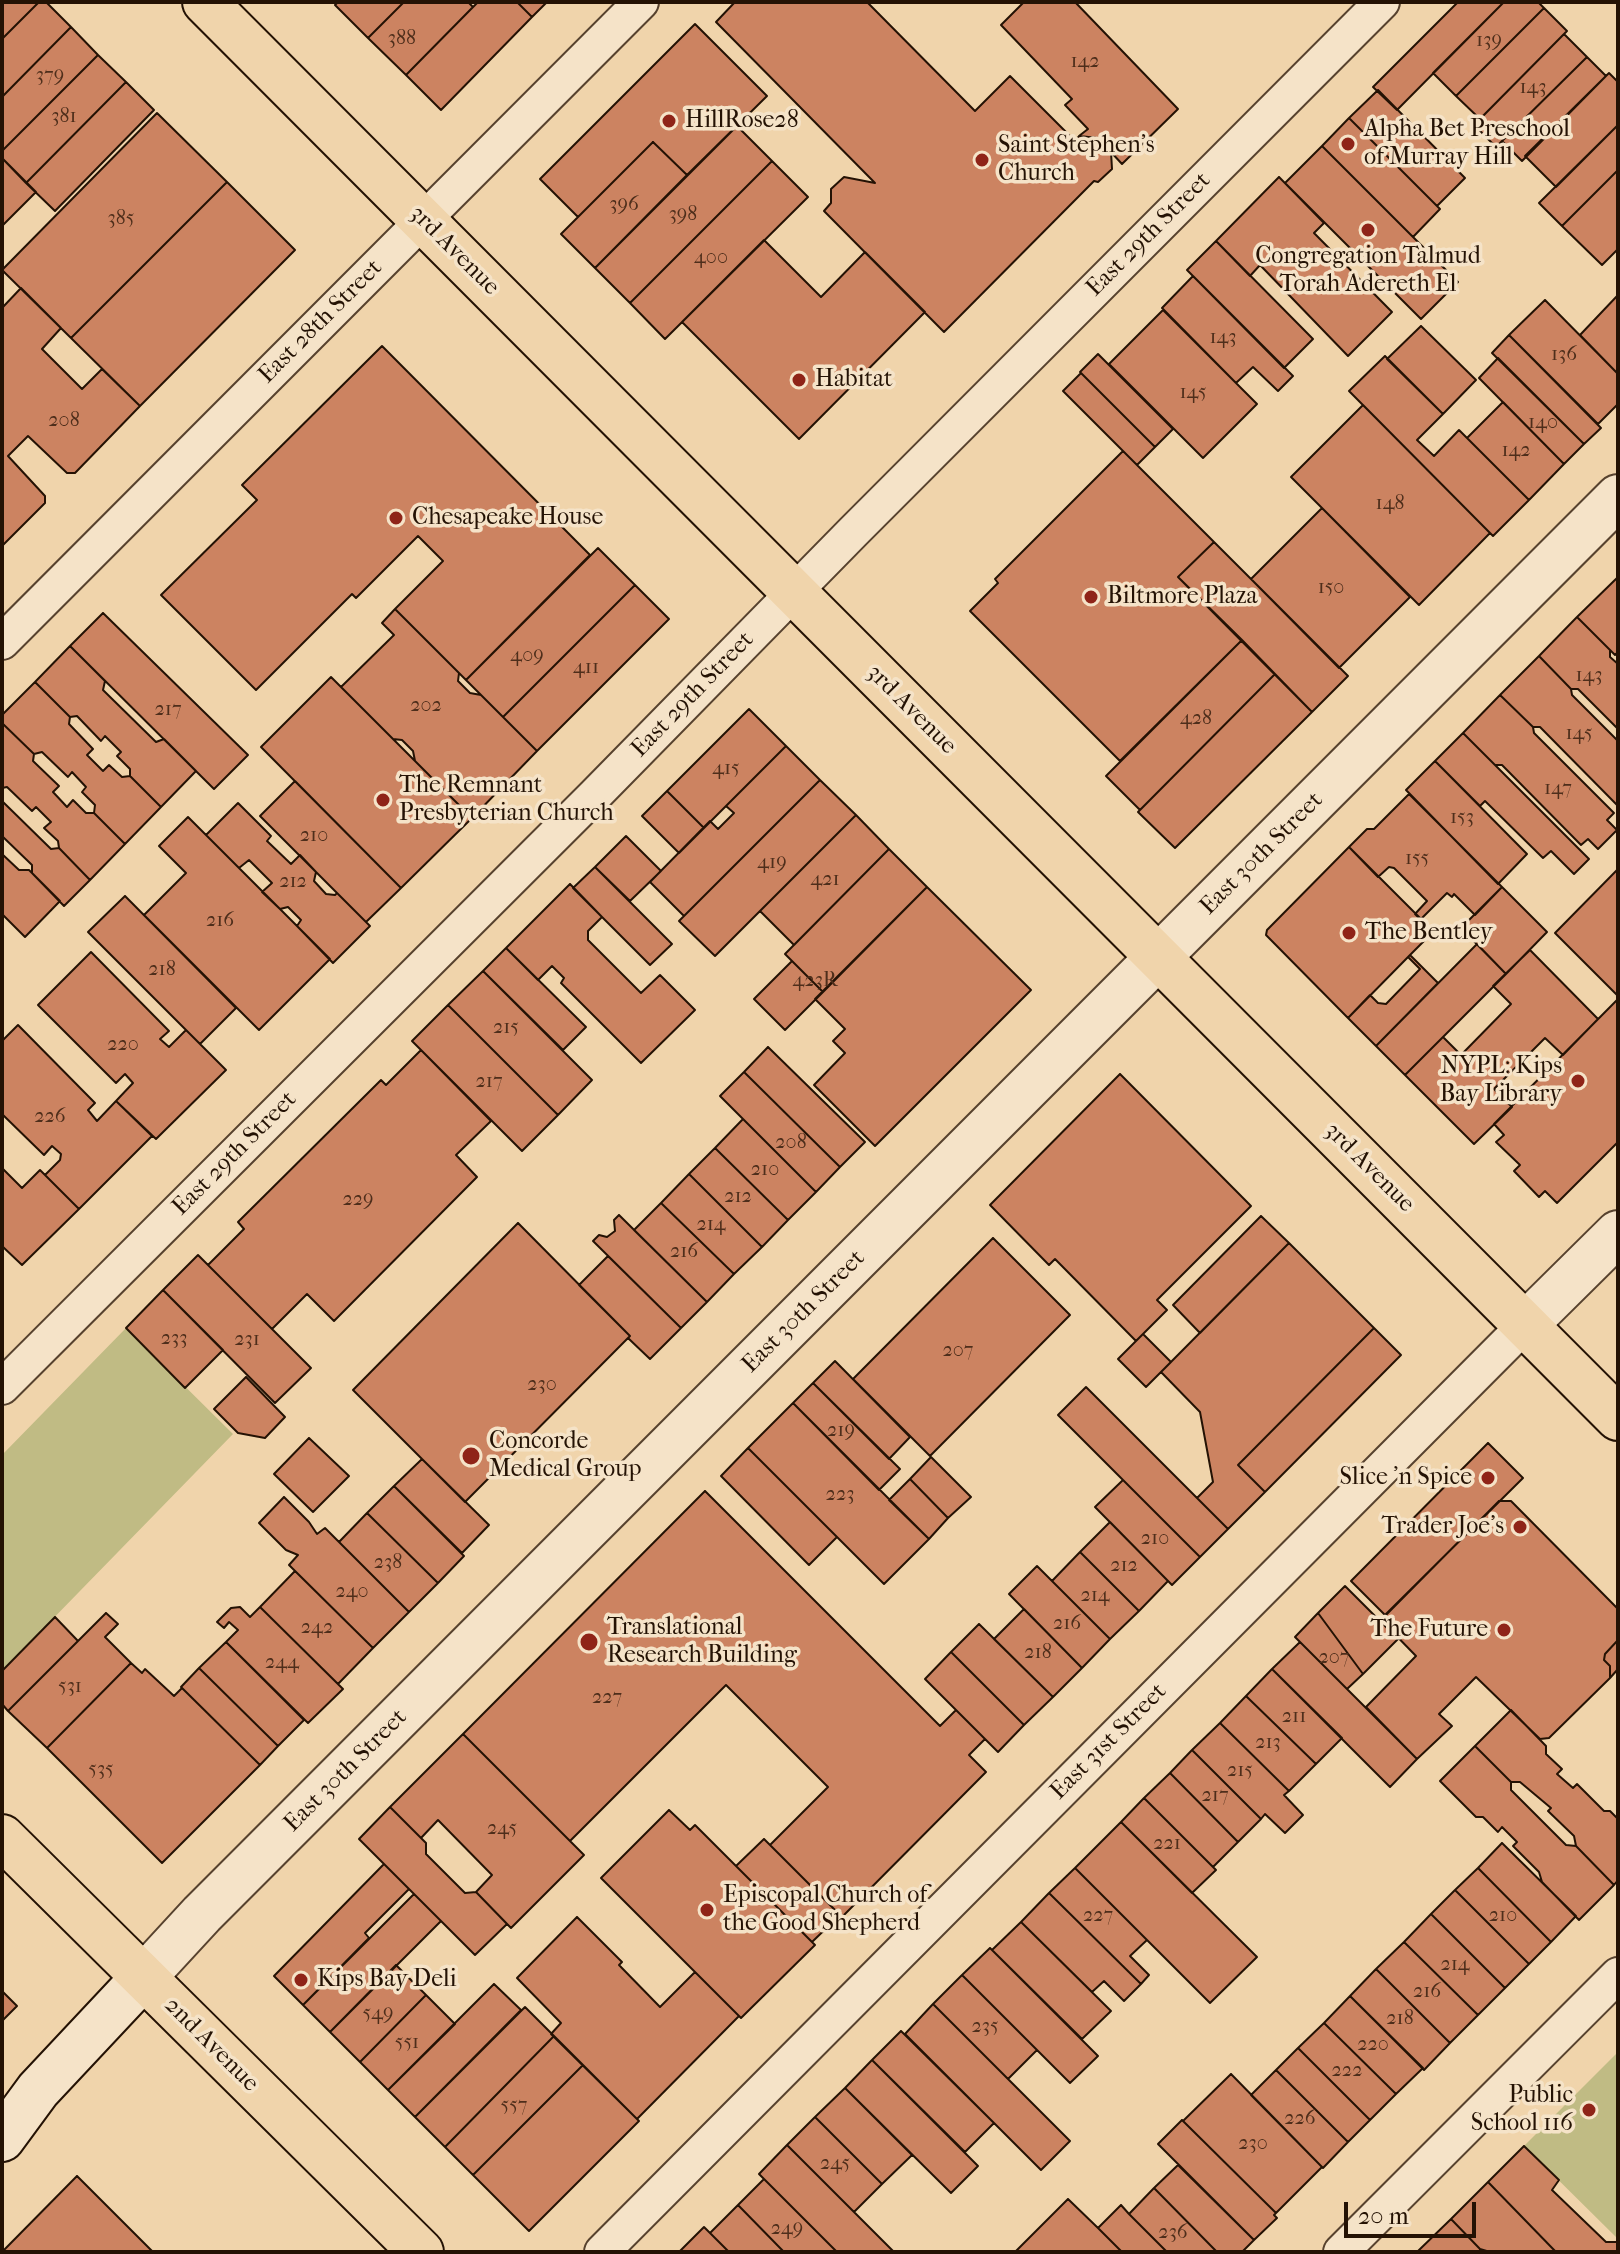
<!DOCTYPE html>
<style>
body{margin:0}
#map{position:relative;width:1620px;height:2254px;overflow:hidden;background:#f0d4ab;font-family:"IM FELL French Canon",serif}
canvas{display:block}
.frame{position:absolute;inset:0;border:4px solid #241204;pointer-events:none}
.scale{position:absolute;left:1344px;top:2202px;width:132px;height:36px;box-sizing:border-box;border:4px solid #241204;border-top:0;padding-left:10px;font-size:24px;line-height:28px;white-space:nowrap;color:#241204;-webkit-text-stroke:6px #f5e3c8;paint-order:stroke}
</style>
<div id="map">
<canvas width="1620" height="2254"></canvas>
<div class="frame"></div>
<div class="scale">20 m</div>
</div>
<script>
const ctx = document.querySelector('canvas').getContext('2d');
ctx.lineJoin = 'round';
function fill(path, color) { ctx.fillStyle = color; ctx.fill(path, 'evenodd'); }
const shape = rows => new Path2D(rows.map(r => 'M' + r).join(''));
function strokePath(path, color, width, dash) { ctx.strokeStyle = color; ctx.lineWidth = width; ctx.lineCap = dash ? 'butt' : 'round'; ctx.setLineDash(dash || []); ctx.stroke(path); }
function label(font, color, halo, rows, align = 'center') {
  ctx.font = font + ' "IM FELL French Canon",serif'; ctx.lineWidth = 7; ctx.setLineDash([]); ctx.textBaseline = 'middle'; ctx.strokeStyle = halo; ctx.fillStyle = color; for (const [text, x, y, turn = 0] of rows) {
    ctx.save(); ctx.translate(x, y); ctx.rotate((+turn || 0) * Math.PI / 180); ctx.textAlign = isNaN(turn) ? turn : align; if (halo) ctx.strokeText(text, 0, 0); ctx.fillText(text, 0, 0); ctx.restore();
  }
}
fill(shape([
 [126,1328,233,1434,2,1671,2,1455],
 [1618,2052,1618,2239,1524,2146]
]), '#c0bb84');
const building = shape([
 [2,2,39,2,2,39,2,2],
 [39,2,46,2,71,27,2,97,2,39,39,2],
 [338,2,404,2,368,38,335,5,338,2],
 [404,2,468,2,473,7,406,75,368,38,404,2],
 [478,2,517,2,532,17,441,110,406,75,478,2],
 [517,2,547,2,532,17,517,2],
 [735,2,867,2,975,111,1010,76,1075,141,1079,136,1098,138,1111,152,1112,169,1098,182,1094,181,944,332,824,211,831,203,831,189,844,177,875,183,716,22,735,2],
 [1024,2,1075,2,1178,109,1122,164,1098,138,1079,136,1088,129,1065,105,1072,99,1001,25,1024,2],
 [1458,2,1504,2,1397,110,1373,87,1458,2],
 [1504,2,1538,2,1544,8,1456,96,1433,73,1504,2],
 [1544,8,1567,31,1480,119,1456,96,1544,8],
 [695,24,767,96,687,175,653,142,578,217,540,179,695,24],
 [71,27,98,55,2,151,2,97,71,27],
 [1564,34,1587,57,1496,147,1474,125,1564,34],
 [98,55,126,82,26,183,2,158,2,151,98,55],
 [1587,57,1606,76,1522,161,1502,141,1587,57],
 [1609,73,1618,82,1618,125,1556,187,1525,156,1609,73],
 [126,82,154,110,55,211,26,183,126,82],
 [1378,90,1465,178,1437,206,1349,118,1378,90],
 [157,113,227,182,71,338,2,270,157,113],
 [1349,118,1440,209,1413,237,1322,146,1349,118],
 [1618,125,1618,170,1562,226,1539,203,1618,125],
 [737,126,772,161,630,303,595,268,737,126],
 [653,142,687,175,595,268,561,234,653,142],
 [1322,146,1458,282,1421,319,1285,183,1322,146],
 [2,158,36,192,2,226,2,158],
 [772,161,808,197,665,339,630,303,772,161],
 [1618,170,1618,249,1602,265,1562,226,1618,170],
 [1279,177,1324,223,1314,233,1392,312,1348,356,1260,265,1250,276,1216,241,1279,177],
 [227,182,295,250,140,406,71,338,227,182],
 [764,240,821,297,865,252,925,312,799,439,682,322,764,240],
 [1216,241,1313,339,1284,368,1187,270,1216,241],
 [1193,276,1293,376,1278,391,1253,367,1236,383,1162,308,1193,276],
 [21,288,61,328,42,349,82,389,102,369,140,406,75,473,67,473,28,436,8,456,45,496,45,503,2,546,2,308,21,288],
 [1618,295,1618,374,1580,335,1618,295],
 [1545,300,1618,374,1618,404,1598,424,1509,335,1545,300],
 [1163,310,1257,404,1203,458,1109,364,1163,310],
 [1421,326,1476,380,1443,414,1387,359,1421,326],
 [1509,335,1601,428,1584,444,1492,353,1509,335],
 [382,346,590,555,466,680,395,609,443,561,418,536,356,598,352,594,256,690,161,595,257,500,242,485,382,346],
 [1098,354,1173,429,1155,447,1080,372,1098,354],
 [1385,356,1443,414,1417,440,1434,456,1459,430,1529,500,1493,536,1349,391,1385,356],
 [1498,358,1584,444,1564,464,1479,378,1498,358],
 [1081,373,1155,447,1137,465,1063,391,1081,373],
 [1503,402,1564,464,1529,500,1467,438,1503,402],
 [1363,405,1490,533,1419,605,1291,477,1363,405],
 [1123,451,1214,542,1178,577,1242,640,1120,761,970,611,998,583,995,579,1123,451],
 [1322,508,1410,597,1339,668,1251,579,1322,508],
 [1214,542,1348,676,1312,712,1178,577,1214,542],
 [598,548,635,585,503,717,466,680,598,548],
 [1618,577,1618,652,1615,655,1577,617,1618,577],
 [635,585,669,619,537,751,503,717,635,585],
 [395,609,459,673,458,681,470,693,481,695,537,751,472,818,415,761,413,751,402,740,393,739,341,687,394,635,382,623,395,609],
 [103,613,248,755,214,789,70,646,103,613],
 [1577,617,1610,650,1610,657,1618,664,1618,729,1578,689,1571,689,1539,656,1577,617],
 [1242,640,1275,674,1140,810,1106,776,1242,640],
 [70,646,105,681,103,690,156,742,164,739,196,771,161,807,130,776,130,769,117,756,121,752,105,736,101,741,77,716,70,717,35,682,70,646],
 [1539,656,1571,689,1572,695,1618,741,1618,806,1540,727,1533,727,1500,695,1539,656],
 [1275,674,1312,712,1175,848,1138,812,1275,674],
 [331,677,472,818,401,888,261,747,331,677],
 [35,682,70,717,69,724,93,749,87,755,103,771,109,765,122,777,130,776,161,807,125,844,94,813,95,805,82,792,86,787,72,772,68,777,42,752,34,754,2,723,2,715,35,682],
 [1500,695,1533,727,1534,733,1614,813,1607,820,1617,830,1598,849,1588,839,1581,845,1502,765,1495,765,1463,733,1500,695],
 [749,709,786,746,704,828,667,791,749,709],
 [2,723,34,754,33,761,59,786,53,792,67,807,73,800,86,813,94,813,125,844,90,880,59,848,58,841,44,828,51,822,36,807,32,811,7,787,2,788,2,723],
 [1463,733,1589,859,1574,874,1551,851,1543,858,1485,801,1480,806,1435,761,1463,733],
 [786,746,820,780,684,916,650,882,710,821,718,829,734,813,726,806,786,746],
 [1435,761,1527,854,1498,884,1406,790,1435,761],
 [820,780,856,815,715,956,679,921,820,780],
 [295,781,401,888,366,922,260,816,295,781],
 [667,791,704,828,679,853,642,816,667,791],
 [1409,794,1502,887,1475,915,1454,894,1452,897,1447,893,1421,919,1349,847,1367,829,1374,829,1409,794],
 [2,801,51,849,59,848,90,880,64,906,32,873,32,865,2,836,2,801],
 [238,803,271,836,267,841,291,864,300,855,316,872,314,881,326,894,335,895,337,893,370,926,333,963,297,926,301,920,288,907,280,909,262,892,272,883,249,860,239,868,206,835,238,803],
 [856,815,889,849,794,945,760,911,856,815],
 [188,817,330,959,259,1030,144,915,186,873,159,846,188,817],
 [626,836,661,871,630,901,595,867,626,836],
 [1349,847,1378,877,1389,867,1394,868,1427,901,1415,914,1433,932,1408,957,1420,969,1386,1004,1378,1003,1370,995,1348,1018,1266,935,1267,930,1349,847],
 [889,849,927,887,823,992,785,954,889,849],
 [2,854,19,870,29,870,60,901,25,937,2,914,2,854],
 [595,867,672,944,650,965,573,888,595,867],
 [1618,869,1618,996,1555,933,1618,869],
 [570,884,602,917,588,931,588,940,641,993,660,975,695,1010,641,1063,561,983,564,978,552,966,538,980,506,948,570,884],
 [927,887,1031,990,875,1146,814,1085,845,1053,833,1041,845,1029,815,999,927,887],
 [1502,887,1547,932,1506,974,1461,928,1502,887],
 [125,896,236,1008,200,1044,88,932,125,896],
 [1477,944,1506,974,1405,1075,1376,1046,1477,944],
 [506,948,586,1027,563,1050,483,971,506,948],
 [1530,950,1598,1019,1563,1055,1545,1038,1494,1089,1512,1107,1474,1144,1405,1075,1443,1037,1461,1055,1511,1004,1493,986,1530,950],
 [91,952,169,1031,160,1039,169,1047,186,1030,226,1070,156,1139,116,1101,133,1083,125,1074,116,1083,38,1005,91,952],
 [1410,955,1438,983,1376,1046,1348,1018,1410,955],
 [792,961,823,992,785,1030,754,999,792,961],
 [483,971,592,1080,558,1115,448,1005,483,971],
 [1618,999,1618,1142,1557,1203,1545,1191,1539,1197,1514,1171,1520,1165,1496,1142,1504,1135,1494,1124,1618,999],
 [448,1005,558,1115,522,1151,412,1041,448,1005],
 [18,1025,95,1103,88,1110,97,1121,116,1101,152,1136,79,1209,45,1175,60,1160,61,1154,52,1146,44,1155,2,1114,2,1041,18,1025],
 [768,1047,865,1142,840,1167,744,1072,768,1047],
 [421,1050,491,1121,456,1155,477,1177,334,1321,307,1294,272,1329,208,1265,244,1229,238,1222,381,1080,386,1085,421,1050],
 [744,1072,840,1167,816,1192,720,1096,744,1072],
 [1120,1074,1251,1206,1157,1300,1167,1310,1136,1341,1055,1259,1049,1265,990,1205,1120,1074],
 [743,1119,816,1192,788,1220,715,1148,743,1119],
 [715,1148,788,1220,762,1247,689,1174,715,1148],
 [2,1168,22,1188,40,1170,79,1209,22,1265,2,1246,2,1168],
 [689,1174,762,1247,734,1274,661,1203,689,1174],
 [661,1203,734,1274,707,1302,634,1230,661,1203],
 [619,1215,707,1302,681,1328,593,1241,599,1235,607,1237,615,1231,614,1220,619,1215],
 [1261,1216,1289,1243,1200,1333,1173,1305,1261,1216],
 [518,1223,630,1336,465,1502,353,1390,518,1223],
 [993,1238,1070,1315,930,1456,853,1379,993,1238],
 [1289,1243,1374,1328,1238,1465,1265,1492,1228,1529,1197,1498,1213,1482,1200,1412,1161,1372,1289,1243],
 [198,1255,311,1368,275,1403,163,1290,198,1255],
 [608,1256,681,1328,650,1359,628,1338,630,1336,579,1285,608,1256],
 [163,1290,223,1350,185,1388,126,1328,163,1290],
 [1374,1328,1401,1355,1265,1492,1238,1465,1374,1328],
 [1143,1334,1171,1362,1146,1387,1118,1359,1143,1334],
 [835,1361,910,1437,889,1459,813,1383,835,1361],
 [246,1377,285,1417,265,1438,238,1433,214,1409,246,1377],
 [813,1383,900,1469,879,1490,793,1403,813,1383],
 [1086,1387,1228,1529,1200,1557,1058,1415,1086,1387],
 [793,1403,929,1539,884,1584,748,1448,793,1403],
 [309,1438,349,1476,313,1512,274,1474,309,1438],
 [1488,1443,1523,1478,1385,1615,1351,1581,1488,1443],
 [748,1448,837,1537,809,1565,721,1476,748,1448],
 [931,1457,971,1497,948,1518,910,1479,931,1457],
 [422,1459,489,1525,462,1553,394,1486,422,1459],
 [910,1479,948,1518,929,1539,889,1500,910,1479],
 [1123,1480,1200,1557,1172,1585,1095,1507,1123,1480],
 [394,1486,464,1556,438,1583,367,1513,394,1486],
 [705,1491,940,1726,956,1710,985,1739,969,1755,986,1772,842,1917,770,1845,828,1787,726,1685,570,1841,463,1734,705,1491],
 [284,1497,309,1522,317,1534,325,1528,409,1612,373,1648,289,1565,298,1555,286,1550,259,1523,284,1497],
 [1499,1501,1511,1501,1618,1609,1618,1640,1605,1654,1604,1660,1610,1666,1610,1678,1549,1738,1540,1739,1476,1677,1439,1714,1452,1726,1417,1759,1366,1707,1416,1656,1381,1620,1499,1501],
 [367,1513,438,1583,409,1612,339,1542,367,1513],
 [1110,1522,1168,1581,1139,1611,1080,1552,1110,1522],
 [1080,1552,1139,1611,1110,1639,1052,1581,1080,1552],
 [1037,1566,1110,1639,1082,1668,1009,1594,1037,1566],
 [295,1571,373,1648,338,1684,260,1607,295,1571],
 [1345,1586,1398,1639,1363,1674,1318,1613,1345,1586],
 [240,1607,250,1617,260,1607,343,1689,308,1723,226,1642,238,1630,229,1622,224,1628,217,1622,231,1608,240,1607],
 [1024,1609,1082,1668,1053,1697,994,1639,1024,1609],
 [106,1613,118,1624,105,1637,131,1663,47,1748,8,1711,106,1613],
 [1318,1613,1363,1674,1347,1689,1295,1637,1318,1613],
 [55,1617,78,1641,8,1711,2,1704,2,1671,55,1617],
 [979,1624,1053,1697,1024,1725,951,1652,979,1624],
 [1618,1640,1618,1669,1610,1678,1610,1666,1604,1660,1605,1654,1618,1640],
 [226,1642,304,1720,278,1746,199,1668,226,1642],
 [1300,1642,1417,1759,1390,1787,1272,1669,1300,1642],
 [951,1652,1024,1725,998,1752,925,1679,951,1652],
 [131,1663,142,1673,145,1669,174,1696,182,1688,260,1765,162,1863,47,1748,131,1663],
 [199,1668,278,1746,260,1765,181,1687,199,1668],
 [1272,1669,1342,1738,1316,1764,1246,1696,1272,1669],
 [1246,1696,1316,1764,1289,1791,1220,1723,1246,1696],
 [1511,1710,1546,1746,1546,1754,1562,1769,1557,1774,1573,1788,1577,1784,1604,1811,1610,1811,1618,1819,1618,1880,1614,1885,1576,1846,1574,1836,1548,1811,1551,1808,1520,1782,1511,1782,1475,1746,1511,1710],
 [1220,1723,1289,1791,1284,1795,1303,1815,1285,1833,1265,1814,1261,1819,1192,1750,1220,1723],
 [463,1734,584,1855,511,1928,476,1892,492,1875,438,1820,421,1838,390,1807,463,1734],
 [1475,1746,1511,1782,1511,1790,1566,1845,1576,1846,1614,1885,1579,1920,1542,1882,1539,1872,1513,1846,1517,1842,1502,1827,1498,1832,1483,1817,1476,1817,1440,1781,1475,1746],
 [1192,1750,1261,1819,1238,1842,1170,1773,1192,1750],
 [1170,1773,1238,1842,1213,1867,1144,1798,1170,1773],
 [1144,1798,1216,1870,1192,1893,1121,1822,1144,1798],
 [390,1807,426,1843,426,1854,465,1893,476,1892,507,1924,475,1955,359,1839,390,1807],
 [669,1810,690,1830,695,1825,815,1945,741,2018,601,1878,669,1810],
 [1121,1822,1257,1957,1210,2003,1075,1868,1121,1822],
 [764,1839,840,1915,812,1942,736,1866,764,1839],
 [1502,1843,1576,1916,1551,1942,1478,1868,1502,1843],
 [384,1864,409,1889,365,1933,369,1938,303,2005,274,1976,384,1864],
 [1075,1868,1147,1940,1130,1956,1149,1975,1141,1984,1049,1893,1075,1868],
 [1478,1868,1551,1942,1529,1964,1455,1890,1478,1868],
 [1455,1890,1529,1964,1505,1988,1431,1914,1455,1890],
 [1049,1893,1141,1984,1124,2001,1104,1981,1092,1992,1021,1922,1049,1893],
 [414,1894,441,1921,330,2032,303,2005,414,1894],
 [1431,1914,1505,1988,1478,2015,1404,1942,1431,1914],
 [577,1917,622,1962,619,1965,660,2007,695,1972,739,2016,637,2119,551,2034,561,2023,517,1978,577,1917],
 [1021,1922,1111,2011,1082,2039,992,1950,1021,1922],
 [1404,1942,1478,2015,1450,2043,1376,1969,1404,1942],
 [990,1948,1098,2056,1070,2083,962,1975,990,1948],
 [396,1965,426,1995,360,2062,330,2032,396,1965],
 [1376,1969,1450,2043,1424,2070,1350,1996,1376,1969],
 [962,1975,1037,2050,1008,2079,933,2004,962,1975],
 [494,1984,521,2010,415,2117,388,2090,494,1984],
 [2,1991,17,2006,2,2021,2,1991],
 [426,1995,455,2024,388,2090,360,2062,426,1995],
 [1350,1996,1423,2068,1396,2094,1324,2023,1350,1996],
 [933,2004,1070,2141,1041,2170,905,2034,933,2004],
 [525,2007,554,2036,445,2147,415,2117,525,2007],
 [1324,2023,1396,2094,1370,2120,1298,2048,1324,2023],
 [901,2031,994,2123,965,2152,872,2060,901,2031],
 [554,2036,583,2065,473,2175,445,2147,554,2036],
 [1298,2048,1370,2120,1348,2142,1276,2070,1298,2048],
 [872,2060,978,2166,951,2193,845,2088,872,2060],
 [583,2065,639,2121,529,2231,473,2175,583,2065],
 [1276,2070,1348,2142,1323,2168,1251,2095,1276,2070],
 [1231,2074,1322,2167,1276,2213,1183,2121,1231,2074],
 [845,2088,912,2155,882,2184,815,2117,845,2088],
 [815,2117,882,2184,854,2212,787,2145,815,2117],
 [1182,2120,1276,2213,1274,2215,1277,2218,1254,2240,1158,2144,1182,2120],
 [787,2145,893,2251,892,2252,837,2252,759,2174,787,2145],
 [1524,2146,1559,2180,1552,2190,1606,2242,1618,2242,1618,2252,1556,2252,1488,2182,1524,2146],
 [1178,2165,1254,2240,1242,2252,1217,2252,1154,2188,1178,2165],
 [77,2176,153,2252,2,2252,77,2176],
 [764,2179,837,2252,784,2252,738,2205,764,2179],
 [1488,2182,1556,2252,1490,2252,1480,2249,1451,2219,1488,2182],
 [1154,2188,1217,2252,1167,2252,1129,2214,1154,2188],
 [1068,2199,1098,2228,1122,2252,1016,2251,1068,2199],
 [738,2205,784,2252,729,2252,710,2233,738,2205],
 [1121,2205,1129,2214,1167,2252,1122,2252,1098,2228,1121,2205],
 [1451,2219,1480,2249,1480,2252,1417,2252,1451,2219],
 [704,2227,729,2252,679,2252,704,2227]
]);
fill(building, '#cc8361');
strokePath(building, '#241204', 2);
const minor = shape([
 [2,642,641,2],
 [2,1387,594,796,853,532,1382,2],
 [602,2252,1525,1325],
 [1341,2252,1618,1975]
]);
const tertiary = shape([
 [1525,1325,1618,1233],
 [143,1978,202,1914,1618,497]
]);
const secondary = shape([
 [2,2139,38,2090,143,1978]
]);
const primary = shape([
 [205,2,1618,1418],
 [2,1837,421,2252]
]);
strokePath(minor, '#57422e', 38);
strokePath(tertiary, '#57422e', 48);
strokePath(secondary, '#241204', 48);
strokePath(primary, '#241204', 48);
strokePath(minor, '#f5e3c8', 34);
strokePath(tertiary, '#f5e3c8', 44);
strokePath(secondary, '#f5e3c8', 44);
strokePath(primary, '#f0d4ab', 44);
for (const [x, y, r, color] of [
 [669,121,8,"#8f2418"],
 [1348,144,8,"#8f2418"],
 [982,160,8,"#8f2418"],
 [1368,230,8,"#8f2418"],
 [799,380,8,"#8f2418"],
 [396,518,8,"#8f2418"],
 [1091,597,8,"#8f2418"],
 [383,800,8,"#8f2418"],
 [1349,933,8,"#8f2418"],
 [1578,1081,8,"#8f2418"],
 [471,1456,10,"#8f2418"],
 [1488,1478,8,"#8f2418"],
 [1520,1527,8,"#8f2418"],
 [1504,1630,8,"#8f2418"],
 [589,1642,10,"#8f2418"],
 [707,1910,8,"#8f2418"],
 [301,1980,8,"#8f2418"],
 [1589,2110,8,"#8f2418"]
]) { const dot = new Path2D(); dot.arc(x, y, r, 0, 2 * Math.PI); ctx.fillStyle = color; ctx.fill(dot); strokePath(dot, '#f5e3c8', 3); }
label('20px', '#4e2e1b', null, [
 ["388",402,39],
 ["139",1489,41],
 ["142",1085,62],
 ["379",50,76],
 ["143",1533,88],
 ["381",64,117],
 ["396",624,205],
 ["398",683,215],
 ["385",121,219],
 ["400",711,258],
 ["143",1223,338],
 ["136",1564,355],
 ["145",1193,393],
 ["208",64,421],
 ["140",1543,423],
 ["142",1516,451],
 ["148",1390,504],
 ["150",1331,588],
 ["409",527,656],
 ["411",586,668],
 ["143",1589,676],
 ["202",426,706],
 ["217",168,710],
 ["428",1196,719],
 ["145",1579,734],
 ["415",726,769],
 ["147",1558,789],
 ["153",1462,818],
 ["210",314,836],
 ["155",1417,859],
 ["419",772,863],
 ["421",825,880],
 ["212",293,882],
 ["216",220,921],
 ["218",162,970],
 ["423R",815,981],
 ["215",506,1028],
 ["220",123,1045],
 ["217",489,1082],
 ["226",50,1117],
 ["208",791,1143],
 ["210",765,1170],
 ["212",738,1197],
 ["229",358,1200],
 ["214",711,1225],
 ["216",684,1252],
 ["233",174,1339],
 ["231",247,1340],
 ["207",958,1351],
 ["230",542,1385],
 ["219",841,1431],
 ["223",840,1495],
 ["210",1155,1539],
 ["238",388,1563],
 ["212",1124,1566],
 ["240",352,1592],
 ["214",1095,1596],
 ["216",1067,1624],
 ["242",317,1628],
 ["218",1038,1653],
 ["207",1334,1658],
 ["244",282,1663],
 ["531",70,1687],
 ["227",607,1698],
 ["211",1294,1717],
 ["213",1268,1743],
 ["535",101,1770],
 ["215",1240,1771],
 ["217",1215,1796],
 ["245",502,1829],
 ["221",1167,1844],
 ["227",1098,1916],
 ["210",1503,1916],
 ["214",1455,1965],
 ["216",1427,1992],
 ["549",378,2014],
 ["218",1400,2019],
 ["235",985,2027],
 ["551",407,2043],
 ["220",1373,2045],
 ["222",1347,2071],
 ["557",514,2106],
 ["226",1300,2119],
 ["230",1253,2144],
 ["245",835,2164],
 ["249",787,2229],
 ["236",1173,2233]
]);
label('24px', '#241204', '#f5e3c8', [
 ["HillRose28",685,121],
 ["Alpha Bet Preschool",1364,130],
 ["of Murray Hill",1364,158],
 ["Saint Stephen's",998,146],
 ["Church",998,174],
 ["Congregation Talmud",1368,257,"center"],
 ["Torah Adereth El",1368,285,"center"],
 ["Habitat",815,380],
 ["Chesapeake House",412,518],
 ["Biltmore Plaza",1107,597],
 ["The Remnant",399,786],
 ["Presbyterian Church",399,814],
 ["The Bentley",1365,933],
 ["NYPL: Kips",1562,1067,"right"],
 ["Bay Library",1562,1095,"right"],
 ["Concorde",489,1442],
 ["Medical Group",489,1470],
 ["Slice 'n Spice",1472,1478,"right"],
 ["Trader Joe's",1504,1527,"right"],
 ["Translational",607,1628],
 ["Research Building",607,1656],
 ["The Future",1488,1630,"right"],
 ["Episcopal Church of",723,1896],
 ["the Good Shepherd",723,1924],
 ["Kips Bay Deli",317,1980],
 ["Public",1573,2096,"right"],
 ["School 116",1573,2124,"right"]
], 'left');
label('24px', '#241204', '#f5e3c8', [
 ["East 29th Street",1149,235,-45],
 ["3rd Avenue",454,251,45],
 ["East 28th Street",321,322,-45],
 ["East 29th Street",693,695,-46],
 ["3rd Avenue",911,710,45],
 ["East 30th Street",1262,854,-45],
 ["East 29th Street",235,1154,-45],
 ["3rd Avenue",1369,1168,45],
 ["East 30th Street",804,1312,-45],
 ["East 31st Street",1109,1742,-45],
 ["East 30th Street",346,1771,-45],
 ["2nd Avenue",211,2045,45]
]);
</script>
